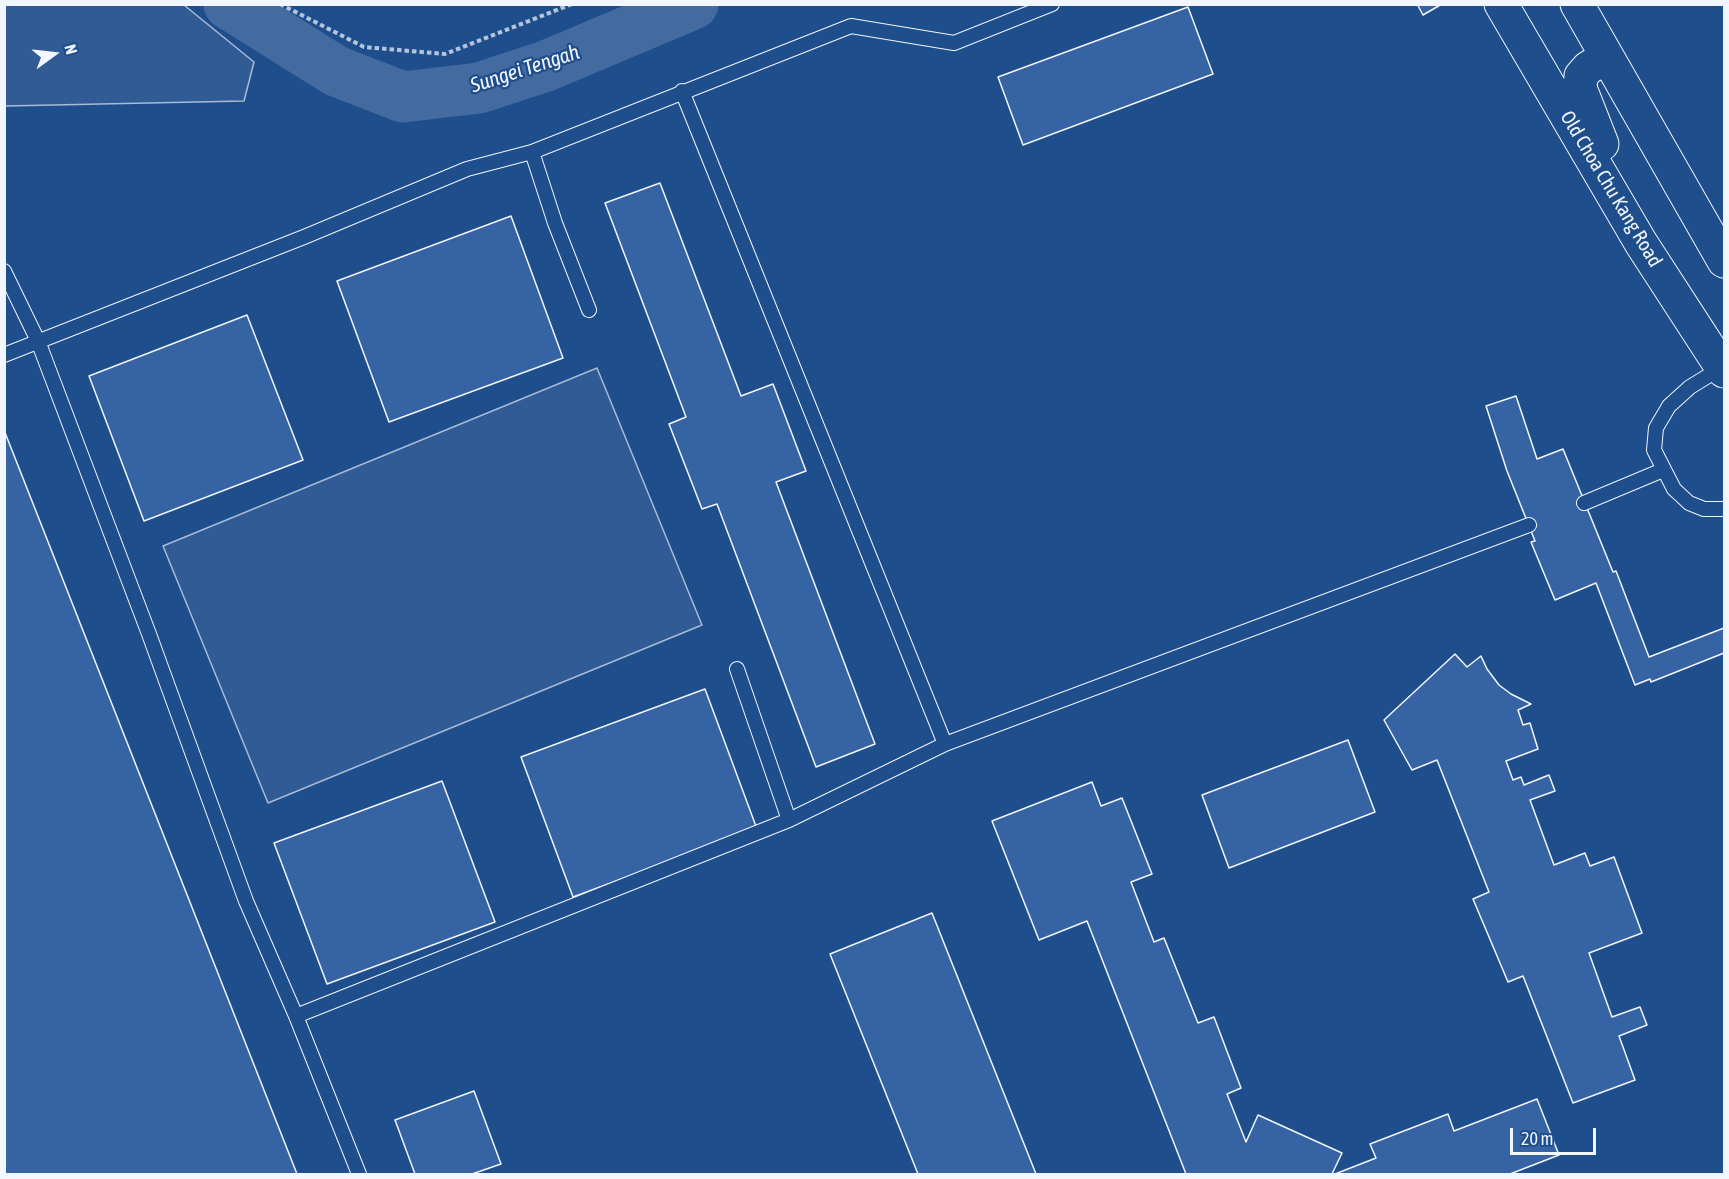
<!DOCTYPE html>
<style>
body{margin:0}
#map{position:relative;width:1729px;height:1179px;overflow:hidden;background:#1f4e8c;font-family:"Asap Condensed",sans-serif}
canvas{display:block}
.frame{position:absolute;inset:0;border:6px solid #f2f6ff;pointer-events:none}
.north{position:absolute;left:24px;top:24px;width:60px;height:60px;-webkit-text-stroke:4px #1f4e8c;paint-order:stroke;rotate:75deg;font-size:16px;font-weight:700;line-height:24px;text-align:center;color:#f2f6ff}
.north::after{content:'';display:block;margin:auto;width:21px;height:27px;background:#f2f6ff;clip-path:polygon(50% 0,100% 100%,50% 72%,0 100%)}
.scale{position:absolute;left:1510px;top:1128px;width:86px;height:27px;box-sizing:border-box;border:3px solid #f2f6ff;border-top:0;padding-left:8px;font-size:18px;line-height:21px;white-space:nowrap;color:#f2f6ff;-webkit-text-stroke:4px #1f4e8c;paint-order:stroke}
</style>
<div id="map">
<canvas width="1729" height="1179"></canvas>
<div class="frame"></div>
<div class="north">N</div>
<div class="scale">20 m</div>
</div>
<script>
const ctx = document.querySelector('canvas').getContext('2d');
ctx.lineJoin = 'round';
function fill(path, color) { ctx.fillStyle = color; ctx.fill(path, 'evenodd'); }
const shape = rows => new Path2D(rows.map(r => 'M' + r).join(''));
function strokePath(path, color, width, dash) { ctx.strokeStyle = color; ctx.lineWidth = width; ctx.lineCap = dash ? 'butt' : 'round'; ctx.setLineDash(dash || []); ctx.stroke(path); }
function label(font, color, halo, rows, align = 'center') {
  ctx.font = font + ' "Asap Condensed",sans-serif'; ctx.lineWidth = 4.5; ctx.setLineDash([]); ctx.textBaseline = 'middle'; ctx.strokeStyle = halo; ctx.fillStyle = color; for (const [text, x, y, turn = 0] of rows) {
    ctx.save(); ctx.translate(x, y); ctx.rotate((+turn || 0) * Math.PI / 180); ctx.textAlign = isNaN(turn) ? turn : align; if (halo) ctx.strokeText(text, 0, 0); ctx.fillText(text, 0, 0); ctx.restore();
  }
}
const built = shape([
 [4,5,184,5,254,62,244,101,5,106,4,5],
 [597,368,702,625,268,803,163,546,597,368]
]);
fill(built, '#305b95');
strokePath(built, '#a8bbd7', 1.5);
strokePath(shape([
 [229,4,336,71,403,97,479,88,546,66,693,4]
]), '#446ba0', 51);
const building = shape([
 [1417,4,1442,4,1423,15,1417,4],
 [1188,7,1213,74,1023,145,998,77,1188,7],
 [660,183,741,396,773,384,806,471,776,482,875,744,816,767,717,504,702,509,669,424,686,417,605,203,660,183],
 [511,216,563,358,389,422,337,281,511,216],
 [247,315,303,460,144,521,89,376,247,315],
 [1516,396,1537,459,1563,449,1613,572,1616,571,1649,657,1724,628,1724,653,1651,682,1650,679,1635,685,1596,583,1555,600,1531,542,1535,541,1507,471,1486,406,1516,396],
 [4,430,297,1174,4,1174,4,430],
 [1455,654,1467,667,1481,656,1487,669,1499,685,1511,694,1531,704,1518,710,1523,725,1530,723,1538,749,1506,761,1513,780,1521,777,1524,785,1549,775,1555,791,1530,800,1554,865,1585,853,1590,866,1614,857,1642,933,1589,953,1612,1017,1640,1007,1647,1025,1619,1036,1635,1080,1573,1103,1523,976,1508,982,1473,899,1489,892,1437,760,1412,770,1384,720,1455,654],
 [705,689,757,829,573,897,521,757,705,689],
 [1348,740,1375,812,1229,868,1202,795,1348,740],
 [442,781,495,922,327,984,274,843,442,781],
 [1092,782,1101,806,1122,798,1152,874,1131,882,1154,942,1164,938,1198,1023,1214,1017,1241,1088,1227,1094,1246,1142,1258,1115,1342,1153,1332,1174,1186,1174,1087,921,1039,940,992,821,1092,782],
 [932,913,1036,1174,918,1174,830,954,932,913],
 [474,1091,501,1164,472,1174,415,1174,395,1120,474,1091],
 [1537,1099,1559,1155,1510,1174,1335,1174,1376,1158,1370,1144,1448,1114,1454,1131,1537,1099]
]);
fill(building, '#3563a3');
strokePath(building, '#f2f6ff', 1.5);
const lane = shape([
 [682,91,945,744],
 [532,152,555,223,589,310],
 [4,271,38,341,149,634,246,901,296,1016,359,1174],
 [4,355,304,237,467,169,532,152,851,26,954,43,1052,4],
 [1721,368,1690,387,1669,406,1656,428,1654,450,1674,489,1689,503,1704,509,1724,509],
 [1584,503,1663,470],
 [737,669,789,820],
 [296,1016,789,820,945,744,1529,525]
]);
const secondary = shape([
 [1501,4,1641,243,1724,371],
 [1577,4,1724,261],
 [1602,144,1580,88,1581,76,1588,68,1606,57]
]);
strokePath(lane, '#f2f6ff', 16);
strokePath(secondary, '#f2f6ff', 35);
strokePath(shape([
 [280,4,364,47,445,54,572,4]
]), '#b3c4dc', 4, [4.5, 3]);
strokePath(lane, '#1f4e8c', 14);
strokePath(secondary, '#1f4e8c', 33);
label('20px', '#f2f6ff', '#1f4e8c', [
 ["Old Choa Chu Kang Road",1611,189,59]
]);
label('italic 21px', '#f2f6ff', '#1f4e8c', [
 ["Sungei Tengah",525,69,-18]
]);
</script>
